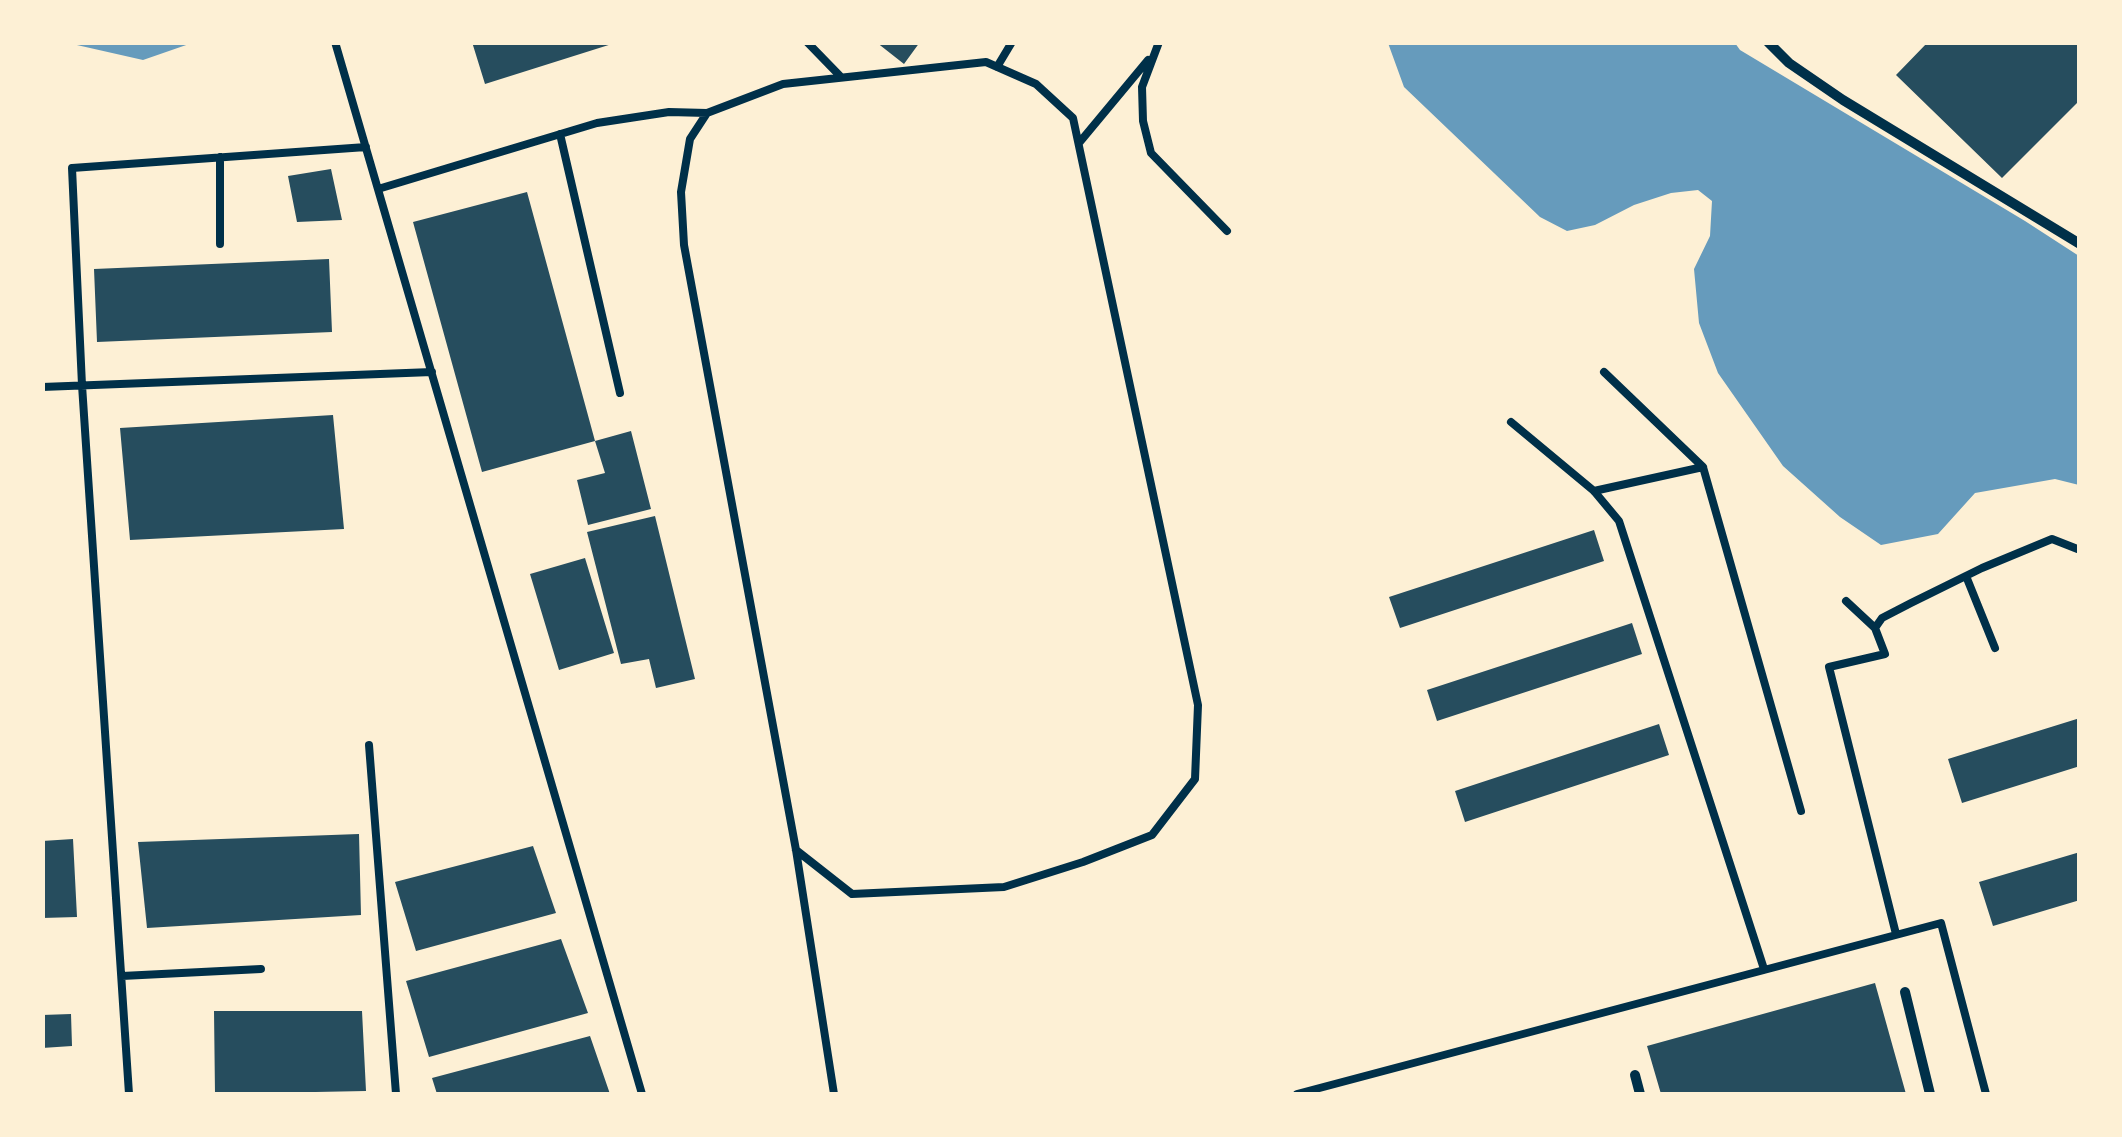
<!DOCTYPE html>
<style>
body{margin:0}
#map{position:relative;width:2122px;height:1137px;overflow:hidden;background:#fdf0d5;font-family:"Libre Baskerville",serif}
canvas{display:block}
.frame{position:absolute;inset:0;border:45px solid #fdf0d5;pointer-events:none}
</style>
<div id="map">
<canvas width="2122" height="1137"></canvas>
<div class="frame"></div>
</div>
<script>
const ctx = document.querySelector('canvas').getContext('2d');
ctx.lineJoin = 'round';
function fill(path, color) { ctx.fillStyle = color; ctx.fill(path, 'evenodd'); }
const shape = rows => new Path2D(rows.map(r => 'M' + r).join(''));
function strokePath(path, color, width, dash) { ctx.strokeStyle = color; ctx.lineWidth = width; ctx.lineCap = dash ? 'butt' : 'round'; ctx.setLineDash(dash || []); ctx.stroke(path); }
fill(shape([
 [68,43,192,43,143,60],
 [1388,43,1735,43,1740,50,2025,221,2079,256,2079,485,2055,479,1975,493,1938,534,1881,545,1840,517,1783,466,1718,373,1699,323,1694,269,1710,236,1712,201,1698,190,1671,193,1634,205,1595,225,1567,231,1540,217,1404,87]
]), '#669bbc');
fill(shape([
 [472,42,615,42,615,43,485,84],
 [876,42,920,42,904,64],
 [1928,42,2080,42,2080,100,2002,178,1896,75],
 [331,169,342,220,297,222,288,176],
 [527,192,595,441,482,472,413,222],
 [329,259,332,332,97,342,94,269],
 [333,415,344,529,130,540,120,428],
 [631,431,651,509,588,525,577,480,605,473,595,441],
 [655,516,695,679,656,688,649,659,621,664,587,532],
 [1594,530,1604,561,1400,628,1389,597],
 [585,558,614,653,559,670,530,574],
 [1632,623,1642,654,1437,721,1427,690],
 [2080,718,2080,766,1962,803,1948,759],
 [1659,724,1669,755,1465,822,1455,791],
 [359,834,361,915,147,928,138,842],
 [73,839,77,917,42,918,42,841],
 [533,846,556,913,416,951,395,882],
 [2080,852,2080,900,1993,926,1979,882],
 [561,939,588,1013,429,1057,406,981],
 [1875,983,1906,1094,1661,1094,1647,1046],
 [214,1011,362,1011,366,1091,215,1094],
 [71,1014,72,1046,42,1048,42,1015],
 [590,1036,610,1094,437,1094,432,1078]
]), '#264d5e');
strokePath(shape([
 [335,42,642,1094],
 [807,42,841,77],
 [1159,42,1142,87,1143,121,1151,153,1227,231],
 [997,67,1012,42],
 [560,134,620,393],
 [1079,143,1148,60],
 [220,157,220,244],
 [378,189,597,123,669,112,707,113],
 [1604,372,1703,467],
 [42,387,432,372],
 [1511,422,1594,491,1619,521,1764,969],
 [1594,491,1703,467,1801,811],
 [1966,576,1995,648],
 [1846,601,1875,628,1885,654,1829,667,1896,934],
 [1875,628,1882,618,1911,603,1982,568,2052,539,2080,550],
 [369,745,396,1094],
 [796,850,852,894,1004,887,1083,862,1152,835,1195,779,1198,705,1073,118,1036,84,986,62,783,84,707,113,690,139,681,192,684,245,796,850,834,1094],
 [122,976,261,969],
 [129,1094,82,385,72,168,366,147],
 [1297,1094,1941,923,1986,1094]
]), '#003049', 8);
strokePath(shape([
 [1768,42,1789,63,1843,100,2080,244],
 [1905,992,1930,1094],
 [1635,1075,1640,1094]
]), '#003049', 10);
</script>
